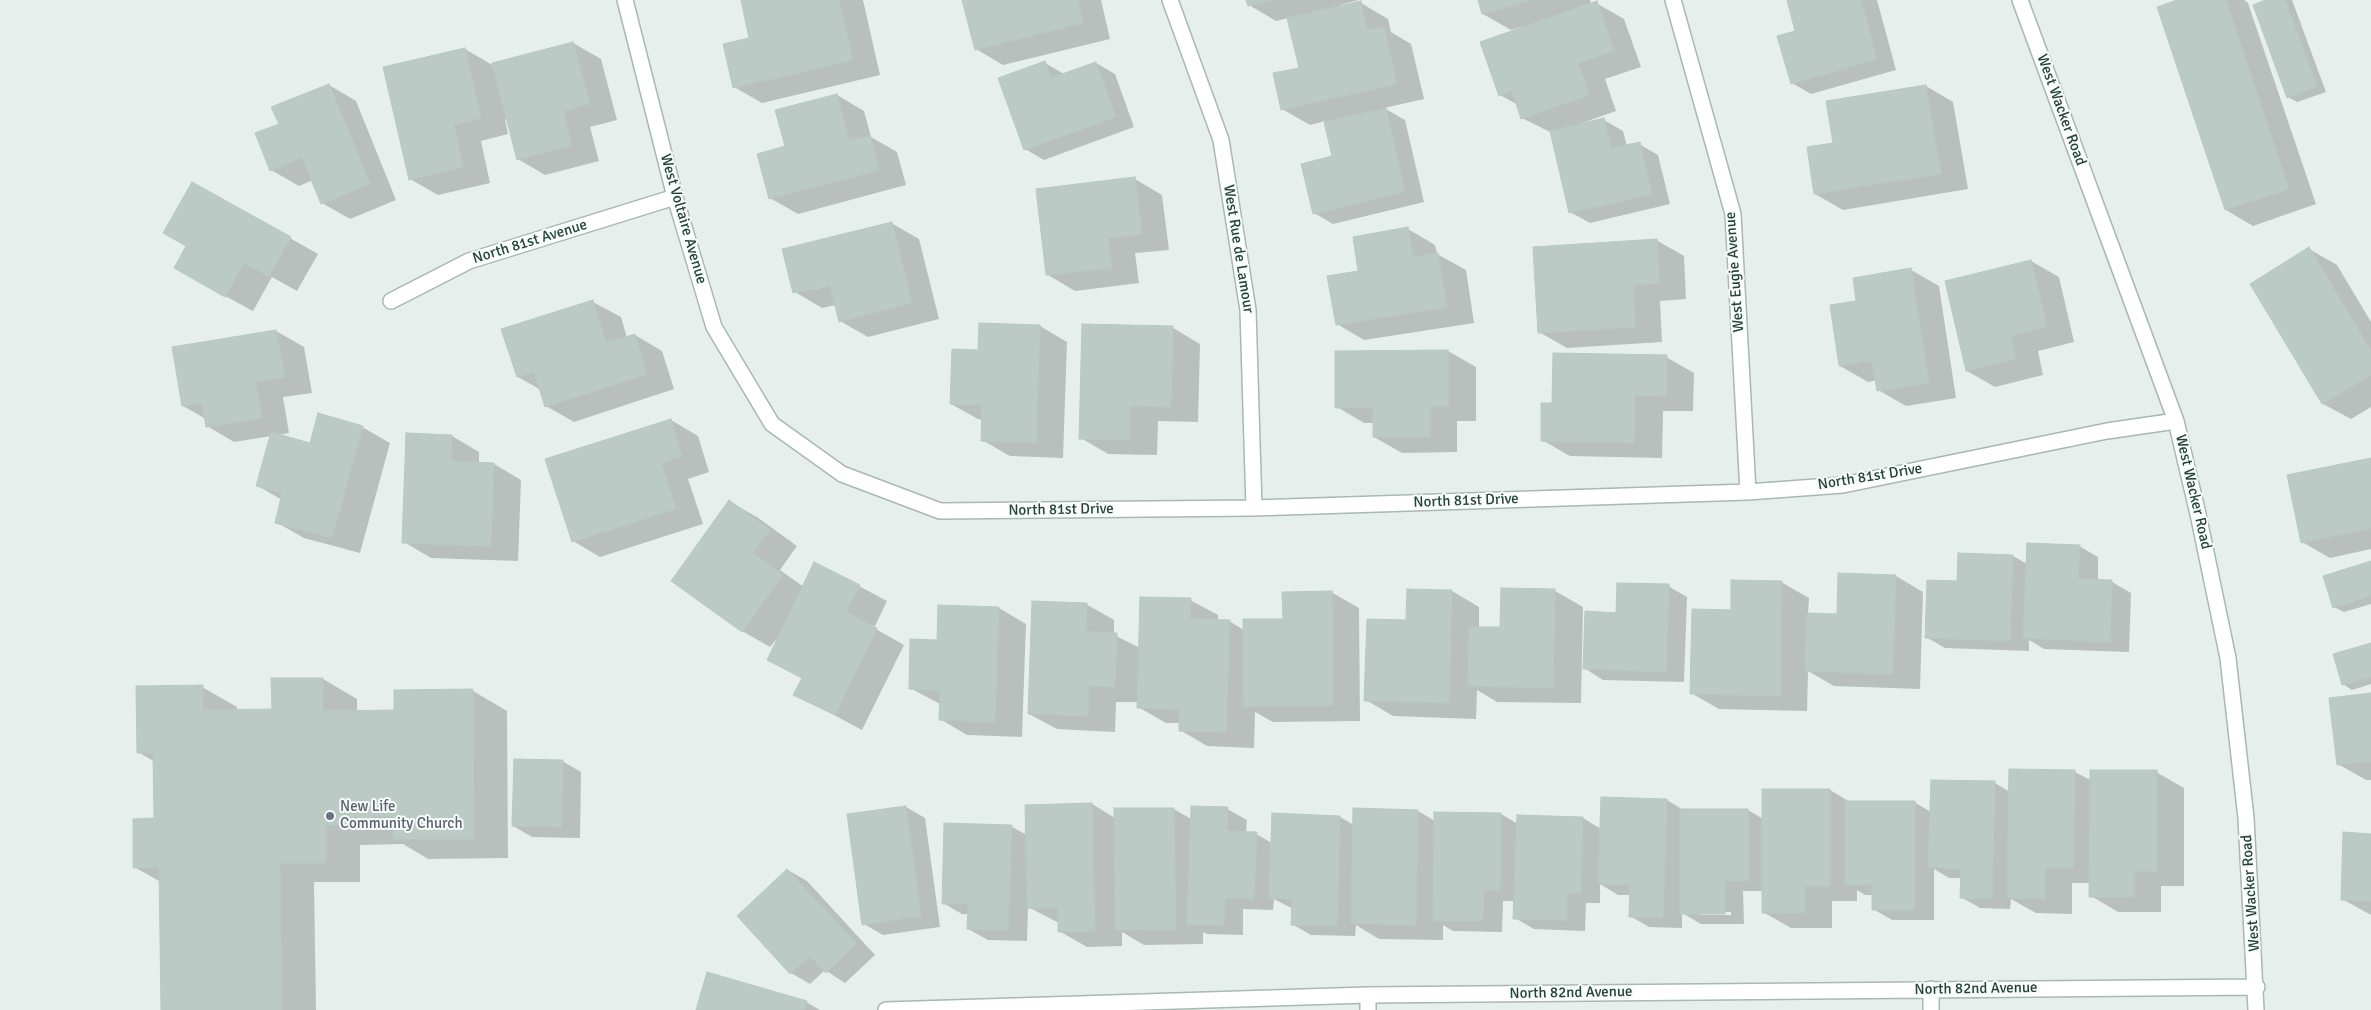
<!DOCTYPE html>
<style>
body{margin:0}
canvas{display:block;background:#e6efeb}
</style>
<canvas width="2371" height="1010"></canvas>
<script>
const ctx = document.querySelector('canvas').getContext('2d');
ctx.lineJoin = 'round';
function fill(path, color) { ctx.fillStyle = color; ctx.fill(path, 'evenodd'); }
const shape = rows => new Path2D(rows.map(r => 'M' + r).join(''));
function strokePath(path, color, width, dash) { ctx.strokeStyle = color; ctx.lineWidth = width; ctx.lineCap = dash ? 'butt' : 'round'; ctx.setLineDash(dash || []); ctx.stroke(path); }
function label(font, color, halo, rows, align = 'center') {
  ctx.font = font + ' Signika,sans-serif'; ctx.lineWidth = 4; ctx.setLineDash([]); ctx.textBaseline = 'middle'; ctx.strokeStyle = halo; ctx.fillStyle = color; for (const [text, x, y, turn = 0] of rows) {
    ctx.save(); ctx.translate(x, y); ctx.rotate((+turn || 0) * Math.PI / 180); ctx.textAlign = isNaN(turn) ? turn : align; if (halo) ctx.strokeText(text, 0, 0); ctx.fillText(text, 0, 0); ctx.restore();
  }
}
fill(shape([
 [742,0,863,0,880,75,762,103,734,87,751,39],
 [964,0,1101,0,1110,39,1003,65,976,49],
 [1248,0,1359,0,1340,5,1340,7,1361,3,1388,19,1391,32,1411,44,1424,99,1384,108,1405,120,1424,202,1333,224,1314,213,1334,157,1325,121,1310,125,1282,109,1300,68,1289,18,1276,21,1249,5],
 [1479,0,1590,0,1591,4,1596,3,1624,19,1641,67,1605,79,1616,111,1579,124,1579,125,1604,120,1623,131,1627,146,1639,144,1658,155,1670,204,1590,223,1570,212,1552,133,1522,118,1518,105,1500,95,1521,27,1511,30,1483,14],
 [1788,0,1877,0,1896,70,1811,94,1792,83,1797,32],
 [2181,0,2244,0,2248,3,2316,204,2253,226,2226,210],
 [2269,0,2292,0,2326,92,2297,102,2288,97],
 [573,43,601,59,617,120,590,127,599,161,545,175,518,159,507,119,505,119,508,134,481,141,490,183,438,195,410,179,465,49,494,66],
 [1045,63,1064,74,1096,63,1115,74,1134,127,1044,160,1025,149],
 [329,85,356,101,396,200,350,219,322,203,313,180,299,186,271,170,280,124],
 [1926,86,1953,102,1968,189,1843,210,1815,194,1835,144],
 [837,95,864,111,871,137,897,152,906,185,798,214,770,198,786,147],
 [1135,179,1162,195,1169,250,1135,253,1139,283,1075,291,1048,275],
 [193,183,318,254,297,291,272,277,253,311,203,284,188,246],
 [891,223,919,239,939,319,868,337,840,321,836,305,822,308,795,292],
 [836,284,815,289,815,287],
 [1408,229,1435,245,1437,254,1466,270,1474,323,1364,340,1337,324,1360,272],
 [1656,240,1684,256,1686,299,1660,301,1662,342,1567,348,1539,332],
 [2309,249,2337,265,2371,322,2371,407,2351,419,2323,404,2251,284],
 [2031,261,2059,277,2074,342,2038,351,2043,375,1995,387,1967,371],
 [1911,270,1939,286,1956,398,1906,406,1878,390,1877,380,1868,382,1840,366,1857,302],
 [593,302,621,317,627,338,635,335,662,351,674,389,574,422,546,406,541,390,518,377],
 [1040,326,1067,342,1063,458,1010,456,982,440,983,420,978,419,951,404,979,352],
 [1173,328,1200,344,1198,422,1158,421,1157,455,1108,454,1081,438],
 [276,331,304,347,312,393,283,397,289,433,279,435,311,444,362,427,390,443,360,553,304,538,276,522,282,500,258,486,271,436,234,442,207,426,206,419,183,406],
 [1448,351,1476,367,1476,421,1457,421,1457,452,1402,453,1374,437,1374,423,1364,423,1337,407],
 [1666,357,1694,373,1693,411,1663,411,1662,458,1570,456,1542,440,1553,404],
 [671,420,698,436,709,472,688,479,703,524,600,557,573,541],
 [452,436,479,452,479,464,494,464,521,480,518,561,431,558,404,542],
 [2371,459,2371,549,2330,558,2302,542],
 [730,502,757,517,797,546,780,570,804,587,859,586,887,601,874,628,904,645,862,730,795,694,803,679,768,660,780,635,770,647,742,631],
 [2079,546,2098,557,2098,581,2112,582,2131,593,2129,652,2044,649,2029,640,2029,651,1945,648,1926,637,1958,582,2013,556,2027,564],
 [2371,562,2371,604,2344,612,2334,607],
 [1896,576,1923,592,1920,689,1834,686,1808,671,1807,711,1719,709,1691,693,1781,582,1809,598,1808,614,1838,615],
 [1668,586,1687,597,1684,682,1603,680,1584,668,1617,614],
 [1502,589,1555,591,1583,607,1581,703,1497,702,1477,690,1476,719,1393,716,1366,700,1408,622,1452,591,1479,607,1479,628,1502,629],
 [1331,592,1359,608,1360,721,1273,722,1255,712,1254,748,1207,746,1180,730,1180,723,1166,723,1138,707,1138,702,1116,702,1115,732,1057,729,1029,714,1086,604,1114,620,1114,635,1140,648,1190,600,1218,615,1218,621,1229,621,1244,630,1284,620],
 [999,608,1026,624,1022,737,967,735,940,719,940,704,910,688,938,641],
 [2371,644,2371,684,2352,690,2343,684],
 [323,679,357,699,357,712,395,711,473,691,507,711,508,858,428,859,403,844,360,845,360,882,314,882,316,1010,162,1010,161,882,134,867,156,819,155,762,138,752,202,687,237,707,237,711,273,710],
 [2371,694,2371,780,2366,780,2338,764],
 [562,761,581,772,580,838,532,837,513,826],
 [2075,772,2092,781,2156,772,2184,788,2184,886,2161,886,2161,912,2118,912,2091,896,2091,883,2072,883,2072,914,2036,913,2011,899,2010,909,1980,908,1961,897,1962,878,1949,878,1934,869,1934,920,1892,920,1873,909,1873,895,1865,895,1857,890,1857,901,1832,901,1832,928,1791,928,1763,912,1763,891,1743,891,1744,924,1701,924,1682,913,1682,928,1649,927,1630,916,1631,895,1618,895,1600,884,1600,903,1586,903,1585,931,1534,929,1515,918,1515,901,1503,901,1502,932,1453,931,1443,925,1443,940,1379,939,1356,925,1355,936,1311,935,1292,924,1293,909,1274,899,1273,910,1243,909,1243,935,1207,934,1203,932,1203,944,1144,945,1122,932,1122,946,1087,947,1059,931,1059,923,1028,907,1027,941,988,940,968,929,969,914,962,914,943,903,1012,827,1027,835,1026,806,1092,804,1115,818,1174,809,1191,819,1227,809,1247,820,1246,833,1256,834,1272,843,1273,815,1340,817,1354,825,1418,811,1435,821,1501,814,1518,824,1518,816,1583,818,1601,829,1667,800,1685,811,1748,810,1763,819,1830,790,1850,802,1914,802,1931,812,1995,783,2010,792],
 [1699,912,1731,912,1731,915,1699,915],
 [906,807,925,818,940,927,883,935,864,924],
 [2371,835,2371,915,2342,899],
 [788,870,807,881,875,955,845,983,825,970,810,984,791,973],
 [806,1002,820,1010,697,1010]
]), '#0003');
const building = shape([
 [741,0,839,0,853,60,733,88,723,44,749,38,741,0],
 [962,0,1078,0,1083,23,975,50,962,0],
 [1246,0,1272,0,1248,6,1246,0],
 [1478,0,1532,0,1482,14,1478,0],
 [1787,0,1861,0,1877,59,1791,84,1777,36,1795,31,1787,0],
 [2177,0,2226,0,2289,189,2225,210,2157,7,2177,0],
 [2265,0,2285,0,2317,86,2287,98,2253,5,2265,0],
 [1361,1,1367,30,1384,27,1397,84,1281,110,1273,73,1299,68,1287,18,1361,1],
 [1597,1,1614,51,1578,63,1589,95,1521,119,1512,91,1499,96,1480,42,1597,1],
 [573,42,590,104,563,111,572,145,517,160,492,63,573,42],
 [465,48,481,118,454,125,463,167,409,180,383,67,465,48],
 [1045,61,1051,78,1096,62,1116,117,1024,150,998,78,1045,61],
 [329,84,370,184,321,204,302,157,270,171,255,133,279,124,271,107,329,84],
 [1926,85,1941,174,1814,194,1807,147,1833,143,1826,101,1926,85],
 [837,94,849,141,870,135,879,170,769,199,757,154,785,146,775,110,837,94],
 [1386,108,1405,192,1313,214,1301,164,1332,156,1324,122,1386,108],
 [1604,118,1611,148,1640,142,1652,194,1569,213,1550,131,1604,118],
 [1135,177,1142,234,1108,238,1112,268,1046,275,1036,189,1135,177],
 [192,182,291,237,269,277,244,262,225,297,174,268,186,246,163,233,192,182],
 [892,222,912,303,839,322,830,285,793,293,782,249,892,222],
 [1408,227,1413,257,1438,253,1447,307,1336,325,1327,276,1358,271,1353,237,1408,227],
 [1657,239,1659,283,1633,285,1635,327,1538,333,1533,247,1657,239],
 [2309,247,2371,351,2371,375,2322,404,2250,284,2309,247],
 [2031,260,2047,326,2011,336,2016,359,1966,371,1945,281,2031,260],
 [1911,268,1929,383,1877,391,1872,361,1839,366,1830,305,1856,301,1853,278,1911,268],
 [593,300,606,343,635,334,647,374,545,407,534,372,517,377,501,329,593,300],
 [979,323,1040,325,1036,443,981,441,982,405,950,404,952,349,978,350,979,323],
 [1082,324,1173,326,1171,407,1130,406,1130,440,1079,439,1082,324],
 [276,330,285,377,256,382,262,418,206,427,202,403,182,406,172,347,276,330],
 [1448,350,1449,406,1430,406,1430,437,1373,437,1373,407,1335,408,1335,351,1448,350],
 [1553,353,1667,355,1666,396,1635,395,1634,443,1541,441,1541,403,1552,403,1553,353],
 [318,413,363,426,332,538,275,523,282,493,256,486,271,432,310,443,318,413],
 [671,419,682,457,661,463,676,509,572,542,545,459,671,419],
 [406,433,452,435,451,461,494,463,491,546,402,543,406,433],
 [2371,458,2371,528,2301,543,2287,475,2371,458],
 [729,500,770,530,753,553,783,575,742,632,671,581,729,500],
 [2027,543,2080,545,2078,579,2112,580,2110,642,2023,638,2027,543],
 [1958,553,2013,555,2010,641,1925,638,1927,580,1957,581,1958,553],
 [2371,561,2371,596,2333,608,2323,576,2371,561],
 [814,562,860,585,846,612,877,628,835,715,793,695,802,678,767,660,814,562],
 [1838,573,1896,575,1893,674,1805,671,1807,613,1837,614,1838,573],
 [1731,580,1782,581,1780,696,1690,694,1692,609,1731,610,1731,580],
 [1617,583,1669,584,1666,672,1583,669,1585,611,1616,613,1617,583],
 [1501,588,1555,589,1553,688,1468,686,1469,627,1500,627,1501,588],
 [1407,589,1452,590,1449,703,1364,701,1367,619,1406,620,1407,589],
 [1332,591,1333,705,1244,707,1243,619,1283,619,1282,592,1332,591],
 [1140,597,1191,598,1190,619,1230,620,1226,732,1179,731,1179,709,1137,708,1140,597],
 [1032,601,1087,603,1086,632,1117,633,1115,687,1089,686,1088,716,1028,714,1032,601],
 [938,605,999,607,995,722,939,720,940,690,909,689,910,639,937,640,938,605],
 [2371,643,2371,677,2342,685,2333,654,2371,643],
 [271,678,323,678,323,711,394,710,394,690,473,689,474,839,393,839,393,816,373,816,373,825,326,825,326,863,280,863,282,1010,161,1010,159,867,133,868,133,819,154,818,153,753,137,753,136,686,203,685,203,710,272,709,271,678],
 [2371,693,2371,761,2337,765,2329,698,2371,693],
 [514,759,563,760,561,827,512,826,514,759],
 [2009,769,2075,770,2073,868,2045,868,2045,899,2007,898,2009,769],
 [2090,770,2157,770,2157,871,2134,871,2134,897,2089,897,2090,770],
 [1931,780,1995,781,1992,899,1960,898,1961,869,1928,867,1931,780],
 [1762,789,1830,789,1830,886,1805,886,1805,913,1762,913,1762,789],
 [1601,797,1667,799,1663,918,1629,917,1630,885,1598,884,1601,797],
 [1845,801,1915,801,1915,910,1872,910,1872,884,1845,885,1845,801],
 [1092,803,1095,931,1058,932,1058,908,1027,908,1025,805,1092,803],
 [906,806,921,916,862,925,847,814,906,806],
 [1191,806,1228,807,1227,831,1257,832,1254,899,1225,898,1224,925,1187,924,1191,806],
 [1114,808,1174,808,1176,929,1115,930,1114,808],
 [1353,808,1418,810,1416,925,1351,923,1353,808],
 [1680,809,1748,809,1749,881,1725,881,1725,914,1680,914,1680,809],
 [1434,812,1501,813,1500,890,1484,890,1483,921,1433,921,1434,812],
 [1272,813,1340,816,1337,926,1291,925,1292,899,1269,898,1272,813],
 [1517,815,1583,817,1581,893,1567,893,1567,920,1513,919,1517,815],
 [944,823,1012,825,1008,931,967,929,968,904,942,904,944,823],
 [2343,832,2371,834,2371,901,2341,900,2343,832],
 [787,869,856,943,826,973,810,956,790,974,737,916,787,869],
 [707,972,807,1001,804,1010,696,1010,707,972]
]);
fill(building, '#bbcac4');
strokePath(building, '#b8c9c2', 1);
const minor = shape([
 [625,0,675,197,714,327,772,424,842,474,940,511,1254,508,1748,492,1843,485,2107,431,2176,421],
 [1170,0,1221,140,1248,310,1254,508],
 [1673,0,1733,214,1748,492],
 [2020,0,2176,421,2198,514,2228,658,2246,818,2256,1010],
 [391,301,469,261,675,197],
 [886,1010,1368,995,2257,987],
 [1368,1010,1368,995],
 [1931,1010,1931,989]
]);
strokePath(minor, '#a8b8b2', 18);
strokePath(minor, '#fff', 15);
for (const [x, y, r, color] of [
 [330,816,5,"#6b7280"]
]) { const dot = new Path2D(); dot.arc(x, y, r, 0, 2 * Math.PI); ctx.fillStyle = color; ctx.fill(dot); strokePath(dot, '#f7fbf9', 2); }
label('15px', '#24423a', '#f7fbf9', [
 ["West Wacker Road",2061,110,70],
 ["West Voltaire Avenue",683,219,74],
 ["North 81st Avenue",530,242,-17],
 ["West Rue de Lamour",1238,249,81],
 ["West Eugie Avenue",1735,272,-94],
 ["North 81st Drive",1870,477,-9],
 ["West Wacker Road",2193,492,77],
 ["North 81st Drive",1466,501,-2],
 ["North 81st Drive",1061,510,-1],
 ["West Wacker Road",2251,893,-94],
 ["North 82nd Avenue",1976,989,-1],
 ["North 82nd Avenue",1571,993,-1]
]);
label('15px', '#5b616d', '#f7fbf9', [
 ["New Life",340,807],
 ["Community Church",340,824]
], 'left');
</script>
